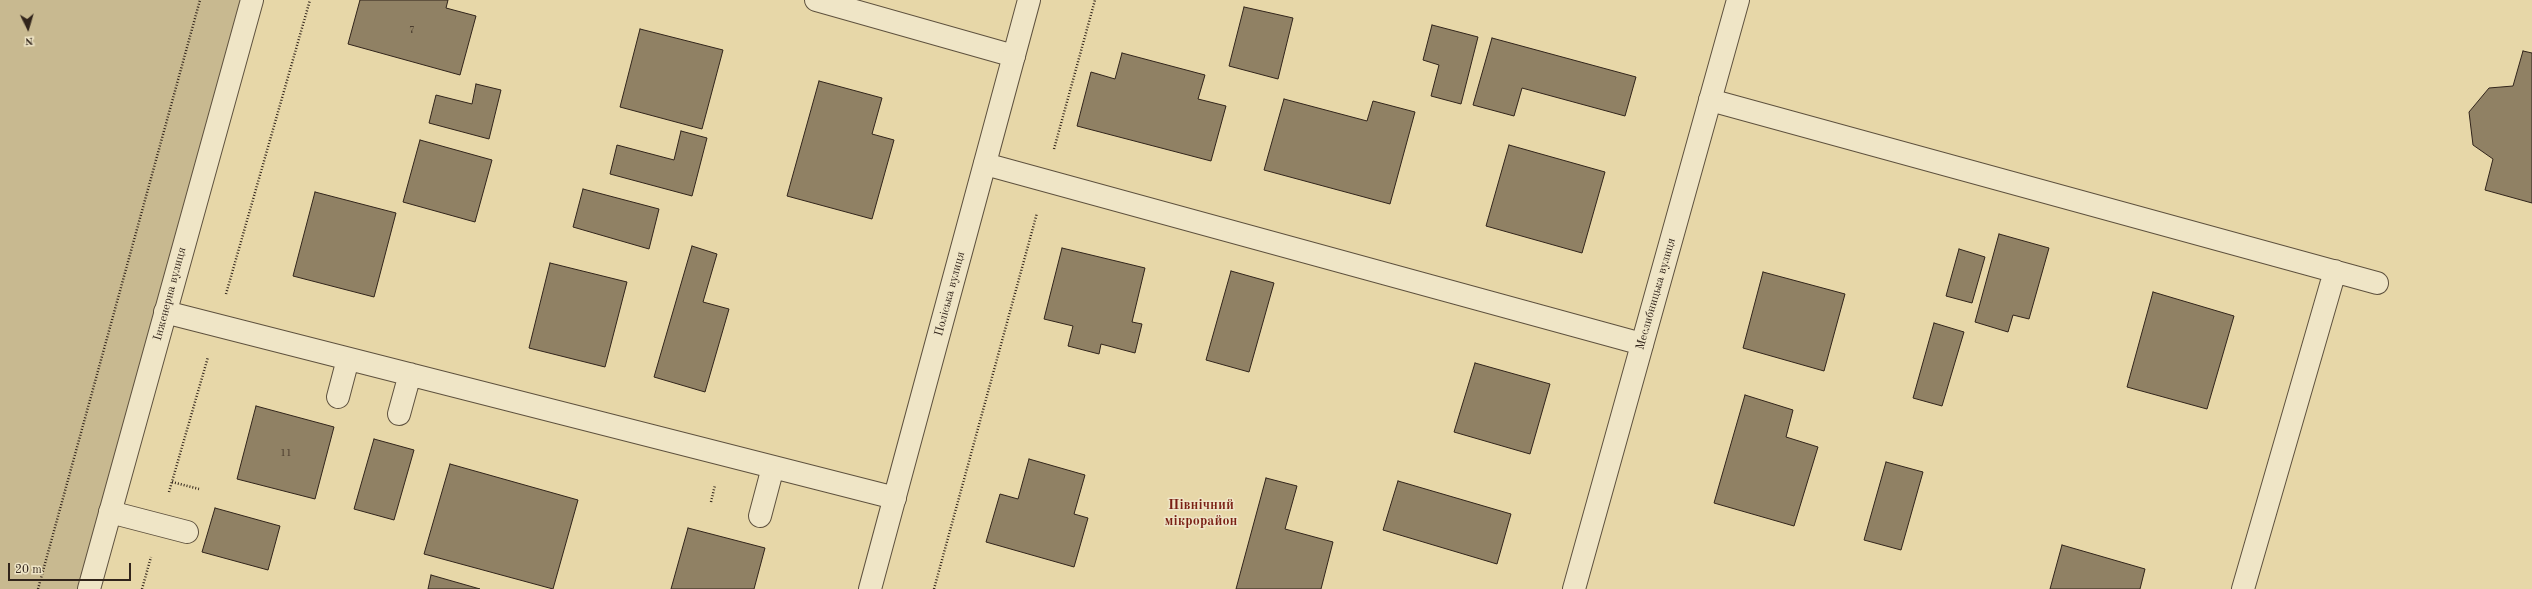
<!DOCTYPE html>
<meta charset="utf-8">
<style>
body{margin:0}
#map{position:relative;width:2532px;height:589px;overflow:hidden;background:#e7d7a8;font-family:"Old Standard TT",serif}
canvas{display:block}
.north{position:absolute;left:8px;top:8px;width:40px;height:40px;-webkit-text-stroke:3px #efe5c6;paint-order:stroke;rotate:175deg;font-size:11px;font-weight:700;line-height:16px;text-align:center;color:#31241b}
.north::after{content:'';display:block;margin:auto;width:14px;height:18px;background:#31241b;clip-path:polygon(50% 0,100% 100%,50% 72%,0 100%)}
.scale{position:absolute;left:8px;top:563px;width:123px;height:18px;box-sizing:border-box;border:2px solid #31241b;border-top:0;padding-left:5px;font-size:12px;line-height:14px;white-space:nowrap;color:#31241b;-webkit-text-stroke:3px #efe5c6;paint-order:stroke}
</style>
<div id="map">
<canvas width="2532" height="589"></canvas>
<div class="north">N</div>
<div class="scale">20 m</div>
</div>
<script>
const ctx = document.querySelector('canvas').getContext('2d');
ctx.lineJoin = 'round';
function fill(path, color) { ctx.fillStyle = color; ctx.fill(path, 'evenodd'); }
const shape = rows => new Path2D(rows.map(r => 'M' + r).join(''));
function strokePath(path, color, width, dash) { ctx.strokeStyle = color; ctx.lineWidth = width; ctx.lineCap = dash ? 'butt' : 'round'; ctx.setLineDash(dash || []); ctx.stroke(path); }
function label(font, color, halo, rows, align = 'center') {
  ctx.font = font + ' "Old Standard TT",serif'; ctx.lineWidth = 3; ctx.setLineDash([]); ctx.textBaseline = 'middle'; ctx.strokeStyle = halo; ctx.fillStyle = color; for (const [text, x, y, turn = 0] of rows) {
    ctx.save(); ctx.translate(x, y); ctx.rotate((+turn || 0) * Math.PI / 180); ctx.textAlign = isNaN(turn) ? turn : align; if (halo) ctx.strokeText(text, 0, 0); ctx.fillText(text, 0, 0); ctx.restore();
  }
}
fill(shape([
 [0,0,252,0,89,589,0,589]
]), '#c8b990');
const building = shape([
 [360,0,448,0,446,8,476,16,460,75,348,44,360,0],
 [1244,7,1293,18,1278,79,1229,66,1244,7],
 [1432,25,1478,37,1461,104,1431,96,1439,65,1423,60,1432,25],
 [640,29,723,50,702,129,620,107,640,29],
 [1492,38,1636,77,1625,116,1522,88,1514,116,1473,105,1492,38],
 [2523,51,2532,53,2532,203,2485,190,2493,159,2473,145,2469,112,2489,88,2513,86,2523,51],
 [1122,53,1205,75,1198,99,1226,106,1211,161,1077,126,1091,72,1115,79,1122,53],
 [819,81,882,98,872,134,894,140,872,219,787,196,819,81],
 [476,84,501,90,489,139,429,123,436,95,472,104,476,84],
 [1284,99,1367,121,1373,101,1415,112,1390,204,1264,170,1284,99],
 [681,131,707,138,692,196,610,174,617,145,674,160,681,131],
 [420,140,492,160,475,222,403,202,420,140],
 [1509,145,1605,172,1582,253,1486,226,1509,145],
 [583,189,659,209,649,249,573,227,583,189],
 [315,192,396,213,374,297,293,276,315,192],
 [1999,234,2049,248,2029,319,2013,315,2008,332,1975,322,1999,234],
 [692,246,717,254,703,302,729,309,705,392,654,377,692,246],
 [1062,248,1145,268,1132,322,1142,324,1135,353,1101,344,1099,354,1068,346,1073,326,1044,319,1062,248],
 [1959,249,1985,257,1972,303,1946,296,1959,249],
 [550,263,627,282,605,367,529,348,550,263],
 [1231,271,1274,283,1249,372,1206,360,1231,271],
 [1763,272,1845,294,1824,371,1743,348,1763,272],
 [2153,292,2234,316,2207,409,2127,387,2153,292],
 [1934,323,1964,332,1942,406,1913,398,1934,323],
 [1475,363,1550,384,1530,454,1454,432,1475,363],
 [1745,395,1793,410,1786,437,1818,447,1794,526,1714,503,1745,395],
 [256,406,334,427,315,499,237,479,256,406],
 [374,439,414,450,394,520,354,509,374,439],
 [1029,459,1085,475,1074,514,1088,518,1074,567,986,542,1000,494,1018,499,1029,459],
 [1886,462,1923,472,1901,550,1864,540,1886,462],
 [450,464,578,500,553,589,424,554,450,464],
 [1266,478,1297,486,1285,529,1333,542,1321,589,1236,589,1266,478],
 [1398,481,1511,514,1497,564,1383,530,1398,481],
 [215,508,280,526,268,570,202,552,215,508],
 [688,528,765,548,754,589,671,589,688,528],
 [2062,545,2145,569,2140,589,2050,589,2062,545],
 [431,575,480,589,428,589,431,575]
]);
fill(building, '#908164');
strokePath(building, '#31241b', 1);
const lane = shape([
 [816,0,1014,56],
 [1710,100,2377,283],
 [985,164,1642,344],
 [165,312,895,498],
 [338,397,348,359],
 [399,414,410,374],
 [110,512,187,532],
 [760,516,773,467],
 [2243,589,2335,271]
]);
const street = shape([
 [89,589,252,0],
 [870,589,1029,0],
 [1574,589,1738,0]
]);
strokePath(lane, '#5e513e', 24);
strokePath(street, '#5e513e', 24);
strokePath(shape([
 [1054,149,1095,0],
 [226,294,310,0],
 [172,482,199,489],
 [169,492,208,357],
 [711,502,715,485],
 [38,589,200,0],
 [142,589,151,557],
 [934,589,1037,213]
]), '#31241b', 2.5, [1, 2]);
strokePath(lane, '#efe5c6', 22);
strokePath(street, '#efe5c6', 22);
label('10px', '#493b2d', null, [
 ["7",412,30],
 ["11",286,453]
]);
label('12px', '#31241b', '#efe5c6', [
 ["Інженерна вулиця",170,294,-75],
 ["Поліська вулиця",950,294,-75],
 ["Меслибницька вулиця",1656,294,-74]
]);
label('bold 14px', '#7a1f14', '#efe5c6', [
 ["Північний",1201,505],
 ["мікрорайон",1201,521]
]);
</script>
